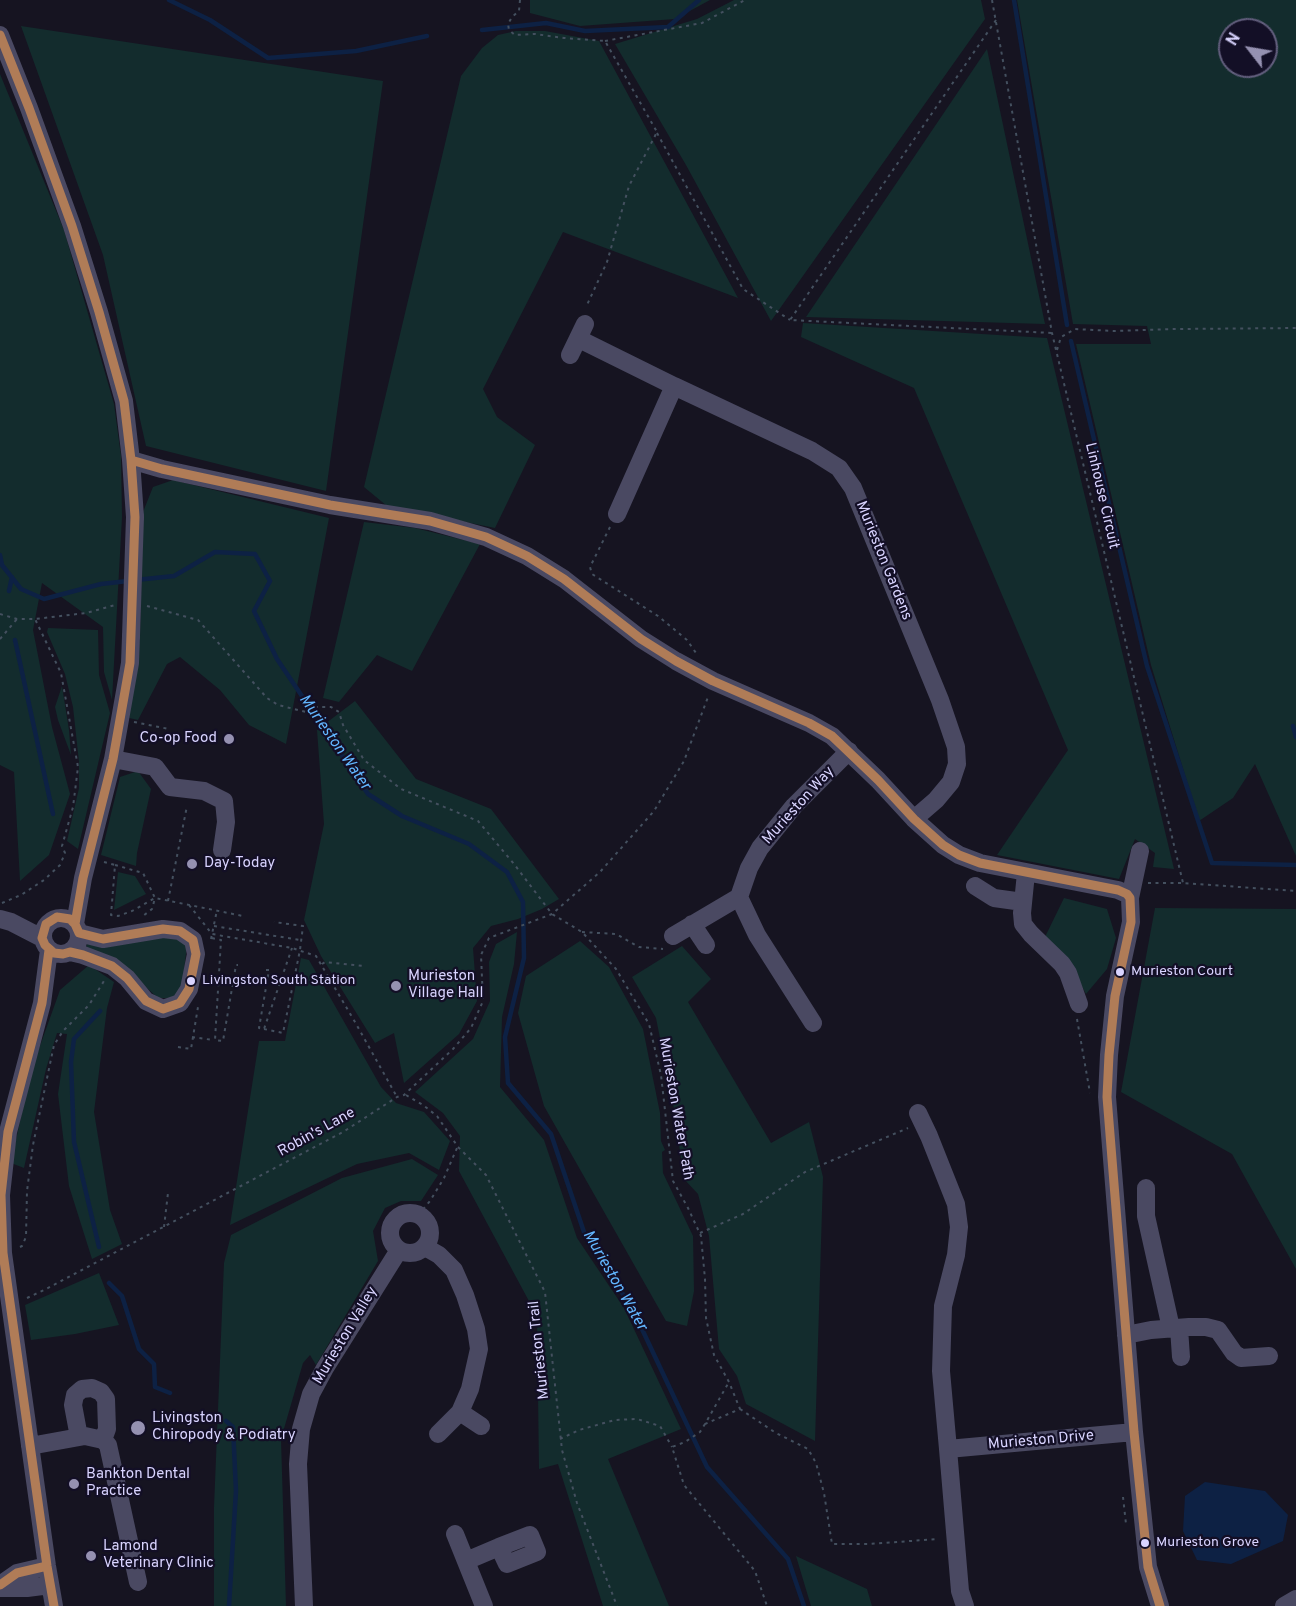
<!DOCTYPE html>
<style>
body{margin:0}
#map{position:relative;width:1296px;height:1606px;overflow:hidden;background:#161421;font-family:Overpass,sans-serif}
canvas{display:block}
.north{position:absolute;left:1218px;top:18px;width:60px;height:60px;box-sizing:border-box;background:#130f26;border:2px solid #625e7d;border-radius:50%;rotate:301deg;font-size:16px;font-weight:700;line-height:24px;text-align:center;color:#d9d4ff}
.north::after{content:'';display:block;margin:auto;width:21px;height:27px;background:#9591b1;clip-path:polygon(50% 0,100% 100%,50% 72%,0 100%)}
</style>
<div id="map">
<canvas width="1296" height="1606"></canvas>
<div class="north">N</div>
</div>
<script>
const ctx = document.querySelector('canvas').getContext('2d');
ctx.lineJoin = 'round';
function fill(path, color) { ctx.fillStyle = color; ctx.fill(path, 'evenodd'); }
const shape = rows => new Path2D(rows.map(r => 'M' + r).join(''));
function strokePath(path, color, width, dash) { ctx.strokeStyle = color; ctx.lineWidth = width; ctx.lineCap = dash ? 'butt' : 'round'; ctx.setLineDash(dash || []); ctx.stroke(path); }
function label(font, color, halo, rows, align = 'center') {
  ctx.font = font + ' Overpass,sans-serif'; ctx.lineWidth = 4.5; ctx.setLineDash([]); ctx.textBaseline = 'middle'; ctx.strokeStyle = halo; ctx.fillStyle = color; for (const [text, x, y, turn = 0] of rows) {
    ctx.save(); ctx.translate(x, y); ctx.rotate((+turn || 0) * Math.PI / 180); ctx.textAlign = isNaN(turn) ? turn : align; if (halo) ctx.strokeText(text, 0, 0); ctx.fillText(text, 0, 0); ctx.restore();
  }
}
fill(shape([
 [530,0,710,0,675,19,580,26,530,13],
 [734,0,981,0,985,19,771,321,686,165,615,44,697,19],
 [1017,0,1296,0,1296,856,1255,764,1233,798,1199,821,1151,665,1076,344,1151,344,1147,326,1073,324],
 [1230,30,1266,30,1266,66,1230,66],
 [21,26,383,81,326,491,146,446,103,255],
 [516,31,545,31,599,41,738,298,563,232,483,389,497,417,535,445,495,528,387,506,364,487,461,76,482,48,498,35],
 [987,49,1045,324,806,317],
 [0,74,64,230,114,404,121,456,122,517,112,700,104,672,103,627,42,583,33,630,52,727,70,794,49,855,20,881,14,772,0,765],
 [803,323,1047,338,1174,869,1153,867,1155,853,1135,839,1119,879,997,855,1068,750,914,388,801,337],
 [173,480,329,518,286,744,249,725,220,690,180,657,167,664,138,720,129,718,140,636,143,512,153,487],
 [364,522,415,528,480,544,412,671,377,655,339,702,323,698],
 [48,628,98,630,99,675,110,713,78,849,67,841,79,788,79,762,73,707,65,674,47,632],
 [62,686,69,730,71,755,58,720,55,707],
 [355,701,416,779,491,809,559,899,542,909,518,919,491,926,473,948,477,1001,459,1034,404,1083,394,1033,375,1043,321,956,304,920,324,824,317,730],
 [138,771,151,789,137,853,136,866,101,855,120,777],
 [118,872,135,876,146,894,114,910],
 [1064,898,1107,909,1116,938,1107,969,1086,994,1067,958,1045,937],
 [1155,908,1296,909,1296,1269,1232,1154,1121,1092],
 [517,932,514,964,502,1017,500,1087,544,1140,577,1238,624,1308,681,1429,608,1459,669,1606,603,1606,558,1464,539,1469,537,1316,459,1171,460,1136,443,1113,415,1092,473,1039,490,1001,489,962,496,944],
 [165,937,178,939,187,945,182,987,173,998,158,998,139,981,85,951,88,940],
 [580,941,609,967,643,1029,660,1113,661,1141,665,1150,662,1152,663,1173,693,1236,694,1291,687,1326,666,1321,544,1106,518,1013,526,976],
 [682,946,711,979,688,1002,771,1143,809,1122,823,1177,815,1441,746,1404,737,1376,719,1349,709,1236,698,1194,684,1179,673,1103,656,1018,632,977],
 [301,958,309,960,381,1087,396,1103,424,1112,450,1141,439,1170,409,1153,357,1164,230,1225,259,1041,285,1041],
 [89,965,114,982,107,1008,94,1112,110,1210,122,1244,92,1259,69,1186,58,1094,67,1034,57,1033,46,1069,24,1168,11,1163,31,1071,60,990],
 [412,1159,438,1175,421,1201,401,1201,385,1208,373,1231,378,1261,316,1365,310,1355,303,1363,281,1439,286,1606,214,1606,214,1507,224,1263,231,1235,342,1178],
 [99,1273,119,1325,75,1334,31,1340,25,1305],
 [796,1556,867,1589,872,1606,811,1606]
]), '#132c2d');
fill(shape([
 [1205,1482,1265,1491,1288,1515,1283,1541,1231,1564,1197,1560,1183,1531,1185,1496]
]), '#0d2144');
strokePath(shape([
 [169,0,210,20,268,58,356,51,427,36],
 [1014,0,1067,325],
 [482,30,546,23,585,31,668,27,699,0],
 [1071,341,1147,666,1212,863,1296,865],
 [0,555,2,565,21,589,44,599,101,584,128,581],
 [136,580,174,576,215,552,255,554,270,581,254,611,277,659,368,794,402,816,469,844,507,872,523,902,524,958,505,1037,508,1083,551,1134,585,1235,633,1310,707,1467,788,1559,804,1606],
 [9,591,12,577],
 [15,640,53,814],
 [1293,726,1296,737],
 [99,1247,74,1142,71,1062,74,1039,100,1011],
 [109,1283,122,1296,139,1349,154,1364,155,1387,170,1393],
 [226,1421,233,1427,236,1491,229,1606]
]), '#0d2144', 4.5);
strokePath(shape([
 [520,0,519,11,512,17,508,24,509,30,515,35,535,34,564,38,605,41,657,132,629,186,607,262,586,307],
 [992,0,1052,333,1183,883],
 [996,20,790,320,1052,333],
 [605,41,702,23,745,0],
 [657,133,743,289,790,320],
 [1057,350,1061,337,1075,329,1115,331,1176,329,1296,328],
 [610,527,590,567,592,574,658,616,687,640,696,653],
 [147,606,198,620,267,698,278,705,310,713,317,707,331,707,339,712,343,725,364,760,401,789,478,821,514,864,552,914,582,932,616,969,649,1024,661,1075,673,1181,688,1208,701,1236,705,1279,706,1318,714,1355,729,1382,740,1409,705,1424,729,1382],
 [0,614,17,619,35,619,86,613,115,605],
 [0,639,17,619],
 [134,722,169,729],
 [104,862,115,865,111,915,118,916,132,911,155,898,243,916],
 [115,865,143,873,155,898,152,909,143,916],
 [1148,883,1183,883,1296,891],
 [168,901,187,806],
 [2,903,21,895,44,880,60,865,65,853,62,846,73,807,78,767,61,673,35,619],
 [189,905,212,934,292,948,316,956,355,1022,397,1097],
 [214,926,300,940],
 [582,932,616,934,639,947,663,949],
 [212,938,221,940,215,1040,223,1041,236,965,238,965],
 [211,939,217,910],
 [322,964,325,962,363,966],
 [266,970,269,970,259,1028,264,1029,292,948],
 [1077,1019,1090,1093],
 [264,1029,283,1033,300,950,303,926,274,922],
 [192,1037,213,1040],
 [178,1047,191,1049,198,1007],
 [406,1095,423,1105,437,1116,458,1147,486,1175,545,1292,562,1450,577,1503,617,1606],
 [418,1215,430,1201,444,1178,457,1148],
 [164,1227,168,1193],
 [700,1233,743,1214,805,1172,908,1128],
 [20,1247,22,1246,26,1237,27,1191,33,1145,54,1045,63,1031,89,1005,104,981],
 [27,1298,44,1290,343,1132,397,1097,404,1095,453,1049,471,1028,483,1001,481,955,489,938,552,914,600,872,654,811,684,761,708,697],
 [740,1409,776,1433,808,1449,816,1463,824,1493,832,1544,868,1544,939,1539],
 [705,1424,700,1432,685,1442,672,1447,684,1485,755,1571,767,1606],
 [560,1439,579,1430,615,1420,637,1419,660,1426,672,1447],
 [1123,1497,1126,1524]
]), '#44505f', 2, [3, 4.5]);
strokePath(shape([
 [0,35,29,108,72,226,99,312,124,401,131,460,135,517],
 [579,339,674,386],
 [570,355,585,324],
 [131,460,162,469,330,505,430,521,486,537,527,556,564,579,641,639,676,661,713,681,809,723,832,736,878,780,914,819,943,845,959,855,980,863,1118,890,1127,894,1130,898,1131,922,1115,996,1109,1055,1107,1097,1134,1432,1148,1567,1160,1606],
 [617,514,674,386,812,451,839,468,853,488,940,700,956,747,957,764,951,782,936,800,914,819],
 [113,759,155,767,170,787,204,791,224,801,226,822,222,850],
 [1026,873,1022,913,1023,924,1031,934,1062,964,1068,973,1079,1004],
 [975,886,994,898,1023,902],
 [1130,898,1140,851],
 '43 936a18 18 0 1 1 36 0a18 18 0 1 1-36 0Z',
 [0,919,11,922,42,938],
 [75,924,83,878,113,759,130,663,131,636],
 [692,924,706,945],
 [673,936,739,897],
 [49,950,42,1003,8,1132,1,1195,3,1253,47,1566,54,1606],
 [70,952,83,955,112,966,127,978,146,1001,163,1009,180,1003,189,989,196,954,193,940,180,931,163,929,103,939,79,933],
 [813,1023,757,935,739,897,749,868,760,848,794,806,849,751],
 [918,1113,929,1136,956,1204,959,1227,956,1255,943,1306,941,1371,948,1449],
 [1146,1188,1146,1216,1171,1328],
 '390 1233a20 20 0 1 1 40 0a20 20 0 1 1-40 0Z',
 [425,1247,439,1255,454,1270,465,1295,476,1329,479,1349,470,1389,460,1412,438,1434],
 [1179,1328,1181,1357],
 [1126,1335,1151,1330,1189,1327,1206,1327,1218,1330,1234,1353,1241,1358,1269,1356],
 [460,1412,481,1426],
 [79,1437,73,1405,75,1395,82,1389,92,1388,101,1392,106,1399,107,1429,103,1440],
 [30,1446,85,1436,103,1440,108,1445,138,1582],
 [455,1534,484,1606],
 [466,1561,499,1547,530,1535,537,1552,507,1564,499,1547],
 [0,1585,17,1573,47,1566],
 [0,1588,27,1588,50,1585],
 [304,1606,298,1464,301,1429,311,1394,325,1368,399,1250],
 [965,1606,960,1591,948,1449,1134,1432],
 [1284,1606,1296,1599]
]), '#4a4962', 18);
strokePath(shape([
 [131,636,135,517]
]), '#4a4962', 18);
strokePath(shape([
 [0,35,29,108,72,226,99,312,124,401,131,460,135,517,130,663,113,759,83,878,75,924],
 [131,460,162,469,330,505,430,521,486,537,527,556,564,579,641,639,676,661,713,681,809,723,832,736,878,780,914,819,943,845,959,855,980,863,1118,890,1127,894,1130,898,1131,922,1115,996,1109,1055,1107,1097,1134,1432,1148,1567,1160,1606],
 [57,917,70,919,75,924,79,933,103,939,163,929,180,931,193,940,196,954,189,989,180,1003,163,1009,146,1001,127,978,112,966,83,955,70,952,63,954,54,953,45,945,42,938,46,924,57,917],
 [49,950,42,1003,8,1132,1,1195,3,1253,47,1566,54,1606],
 [0,1585,17,1573,47,1566]
]), '#b07c57', 9);
for (const [x, y, r, color] of [
 [229,739,6,"#9591b1"],
 [192,864,6,"#9591b1"],
 [1120,972,5,"#d9d4ff"],
 [191,981,5,"#d9d4ff"],
 [396,986,6,"#9591b1"],
 [138,1428,8,"#9591b1"],
 [74,1484,6,"#9591b1"],
 [1145,1543,5,"#d9d4ff"],
 [91,1556,6,"#9591b1"]
]) { const dot = new Path2D(); dot.arc(x, y, r, 0, 2 * Math.PI); ctx.fillStyle = color; ctx.fill(dot); strokePath(dot, '#130f26', 2); }
label('14px', '#d9d4ff', '#130f26', [
 ["Murieston Court",1131,972],
 ["Livingston South Station",202,981],
 ["Murieston Grove",1156,1543]
], 'left');
label('15px', '#d9d4ff', '#130f26', [
 ["Linhouse Circuit",1101,496,77],
 ["Murieston Gardens",883,561,68],
 ["Murieston Way",799,806,-48],
 ["Murieston Water Path",675,1109,80],
 ["Robin's Lane",317,1133,-29],
 ["Murieston Valley",346,1336,-59],
 ["Murieston Trail",540,1350,-96],
 ["Murieston Drive",1041,1441,-5]
]);
label('15px', '#d9d4ff', '#130f26', [
 ["Co-op Food",217,739,"right"],
 ["Day-Today",204,864],
 ["Murieston",408,977],
 ["Village Hall",408,994],
 ["Livingston",152,1419],
 ["Chiropody & Podiatry",152,1436],
 ["Bankton Dental",86,1475],
 ["Practice",86,1492],
 ["Lamond",103,1547],
 ["Veterinary Clinic",103,1564]
], 'left');
label('italic 16px', '#62b6ff', '#130f26', [
 ["Murieston Water",334,743,55],
 ["Murieston Water",614,1281,60]
]);
</script>
